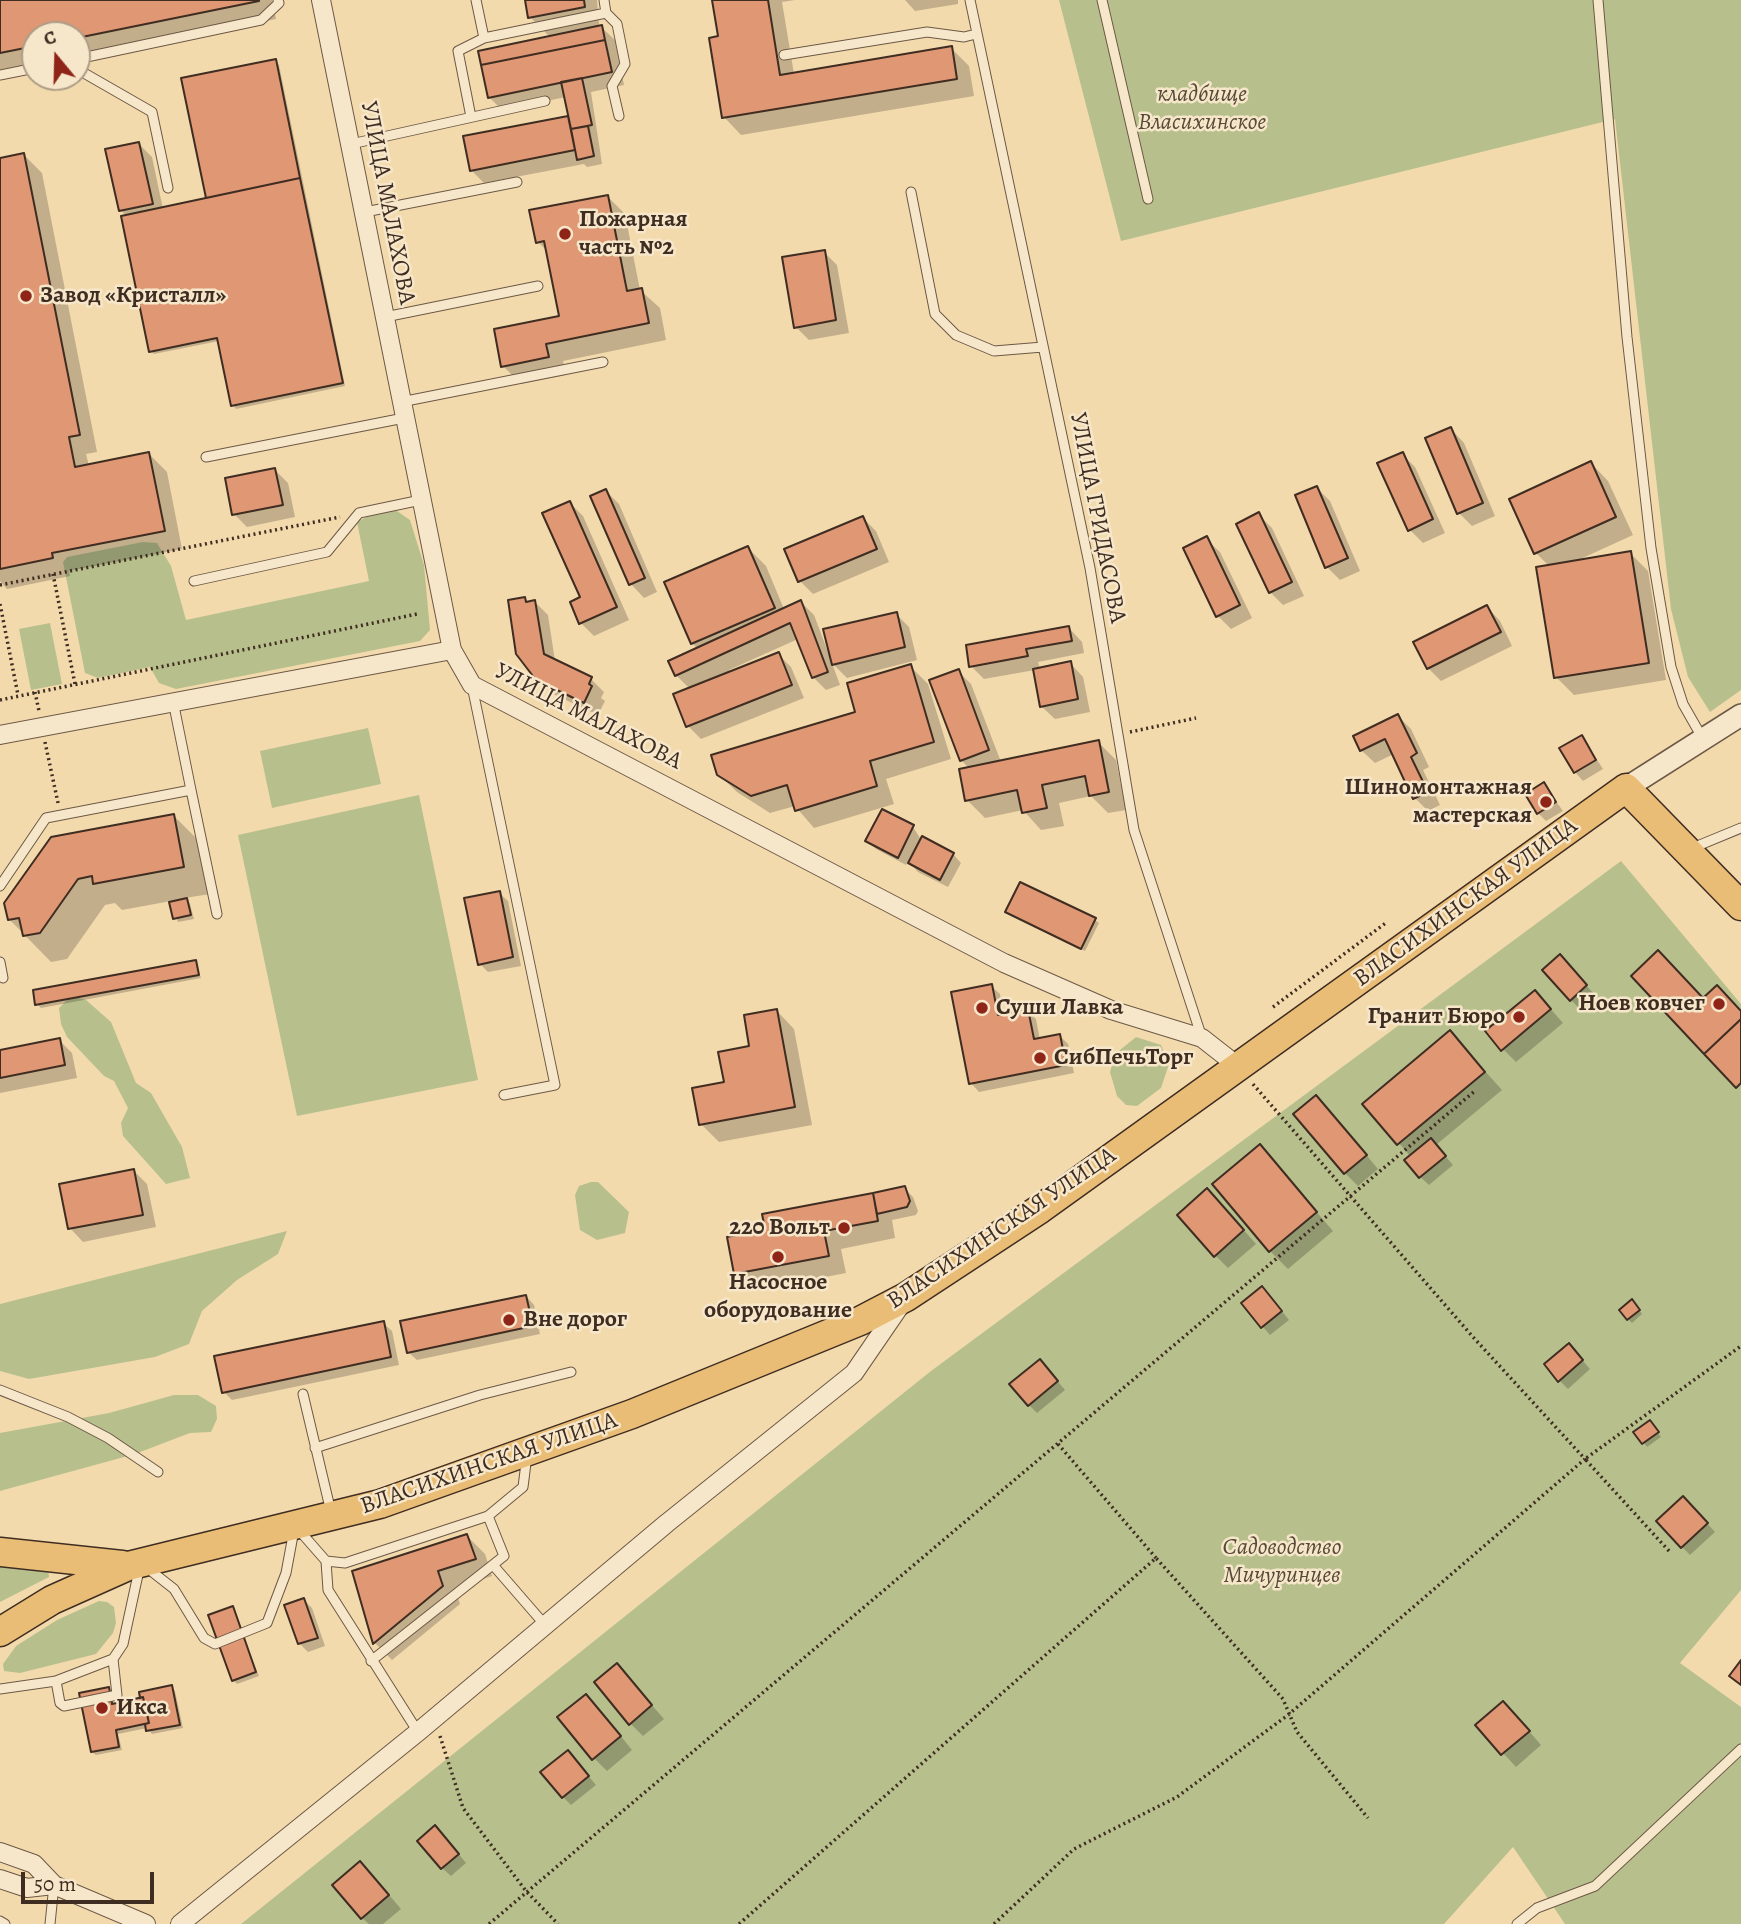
<!DOCTYPE html>
<meta charset="utf-8">
<style>
body{margin:0}
#map{position:relative;width:1741px;height:1924px;overflow:hidden;background:#f3daad;font-family:Alegreya,serif}
canvas{display:block}
.north{position:absolute;left:21px;top:21px;width:70px;height:70px;box-sizing:border-box;background:#f7e7ca;border:2px solid #ad9d87;border-radius:50%;rotate:341deg;font-size:19px;font-weight:700;line-height:28px;text-align:center;color:#3f2d22}
.north::after{content:'';display:block;margin:auto;width:24px;height:32px;background:#8f2418;clip-path:polygon(50% 0,100% 100%,50% 72%,0 100%)}
.scale{position:absolute;left:21px;top:1872px;width:133px;height:32px;box-sizing:border-box;border:4px solid #3f2d22;border-top:0;padding-left:9px;font-size:21px;line-height:24px;white-space:nowrap;color:#3f2d22;-webkit-text-stroke:5px #f7e7ca;paint-order:stroke}
</style>
<div id="map">
<canvas width="1741" height="1924"></canvas>
<div class="north">С</div>
<div class="scale">50 m</div>
</div>
<script>
const ctx = document.querySelector('canvas').getContext('2d');
ctx.lineJoin = 'round';
function fill(path, color) { ctx.fillStyle = color; ctx.fill(path, 'evenodd'); }
const shape = rows => new Path2D(rows.map(r => 'M' + r).join(''));
function strokePath(path, color, width, dash) { ctx.strokeStyle = color; ctx.lineWidth = width; ctx.lineCap = dash ? 'butt' : 'round'; ctx.setLineDash(dash || []); ctx.stroke(path); }
function label(font, color, halo, rows, align = 'center') {
  ctx.font = font + ' Alegreya,serif'; ctx.lineWidth = 5; ctx.setLineDash([]); ctx.textBaseline = 'middle'; ctx.strokeStyle = halo; ctx.fillStyle = color; for (const [text, x, y, turn = 0] of rows) {
    ctx.save(); ctx.translate(x, y); ctx.rotate((+turn || 0) * Math.PI / 180); ctx.textAlign = isNaN(turn) ? turn : align; if (halo) ctx.strokeText(text, 0, 0); ctx.fillText(text, 0, 0); ctx.restore();
  }
}
fill(shape([
 [1059,0,1741,0,1741,690,1710,712,1688,677,1671,609,1615,119,1121,241],
 [394,509,410,520,424,565,430,630,420,641,176,689,159,683,150,667,98,678,85,673,63,562,67,557,143,542,157,543,171,566,186,620,369,581,357,522,370,515],
 [50,623,62,684,31,690,19,629],
 [368,728,381,784,272,808,260,751],
 [419,795,478,1080,297,1116,238,835],
 [1621,861,1741,1004,1741,1590,1680,1663,1741,1707,1741,1924,1565,1924,1513,1847,1444,1924,241,1924,931,1371],
 [71,996,86,1000,111,1022,136,1083,151,1093,182,1147,190,1178,166,1184,123,1136,121,1123,128,1108,114,1081,104,1076,67,1037,61,1024,59,1008],
 [1136,1037,1161,1045,1169,1064,1161,1088,1137,1106,1126,1105,1117,1096,1110,1072,1115,1054],
 [591,1182,598,1182,629,1212,625,1233,597,1240,580,1230,575,1195,579,1186],
 [287,1231,278,1254,237,1280,202,1311,189,1344,155,1357,29,1379,0,1371,0,1304],
 [174,1395,198,1395,216,1406,217,1419,211,1432,190,1433,135,1454,0,1491,0,1433,109,1413],
 [0,1565,48,1569,49,1577,0,1602],
 [99,1601,107,1602,114,1607,116,1623,113,1633,96,1654,20,1673,4,1671,3,1664,16,1646,57,1620]
]), '#b7c08d');
fill(shape([
 [0,0,272,0,276,19,77,59,77,35,35,35,35,67,0,74],
 [526,0,597,0,599,25,615,40,624,85,591,92,602,164,587,167,584,164,484,183,471,170,465,138,570,117,566,97,502,110,489,97,550,37,530,17],
 [714,0,795,0,782,2,794,74,951,48,969,66,974,96,741,135,724,117,720,37],
 [905,0,958,0,958,4,915,11],
 [275,61,279,65,345,386,236,409,233,405,219,341,154,354,150,351,126,216,121,210,139,144,152,157,163,209,208,199],
 [24,155,42,173,97,452,86,454,89,466,149,454,167,472,182,549,69,571,70,576,7,589,0,581,0,160],
 [607,196,625,214,640,290,660,308,666,340,563,361,566,375,521,384,503,366,561,317,548,252,538,242],
 [824,252,837,265,849,333,809,340,796,327],
 [1451,429,1464,443,1495,516,1472,526,1459,513,1428,439],
 [1402,454,1415,467,1445,533,1423,543,1410,530],
 [1591,463,1608,481,1633,535,1576,561,1630,553,1648,571,1666,680,1574,695,1556,677,1549,566,1536,553],
 [275,470,288,483,295,517,247,527,234,514],
 [1317,488,1330,501,1360,571,1340,580,1327,567],
 [606,491,619,504,657,592,644,598,631,584,592,497],
 [570,503,583,516,629,620,594,636,581,623,582,598],
 [1259,515,1272,528,1304,596,1283,605,1270,592],
 [863,518,876,531,889,562,813,594,800,581],
 [1206,539,1220,552,1252,618,1231,629,1218,616],
 [748,548,766,566,784,609,801,602,814,615,828,652,896,614,909,627,917,660,847,678,832,663,840,685,826,690,813,677,798,639,729,670,730,673,778,654,791,667,804,698,701,739,688,726,690,689,676,675,698,649,692,643],
 [525,599,529,603,535,602,548,615,555,661,591,679,604,692,601,698,605,701,598,715,551,693,537,679],
 [1487,607,1500,621,1512,646,1441,681,1428,668],
 [1069,628,1082,642,1084,653,1038,662,1040,669,1070,663,1083,677,1090,712,1055,719,1041,706,1035,670,984,679,971,666],
 [910,666,928,684,951,759,886,779,894,804,814,828,795,806,770,813,737,792,718,774,857,713],
 [958,671,971,684,1001,762,1098,742,1116,760,1126,810,1108,813,1091,796,1059,803,1064,826,1041,830,1023,810,985,818,967,800,970,769,961,760],
 [1398,716,1411,729,1429,767,1423,770,1440,805,1428,811,1415,798,1394,754,1375,763,1361,750,1355,736],
 [1582,737,1603,769,1583,781,1575,772],
 [1544,785,1563,811,1546,821,1538,813],
 [883,811,913,827,920,838,953,854,961,863,948,887,918,872,908,861,906,865,876,849,867,841],
 [174,816,201,843,210,894,185,898,190,904,194,919,178,922,171,901,122,910,115,903,105,905,67,959,51,962,9,919],
 [499,893,508,901,521,966,488,972,480,964],
 [1008,912,1095,920,1099,923,1085,951],
 [195,961,201,978,41,1008,37,1004],
 [1568,965,1594,994,1579,1008,1571,1000],
 [991,986,1000,994,1004,1016,1027,1011,1036,1019,1040,1040,1060,1036,1068,1044,1074,1073,979,1092,971,1083],
 [1548,1006,1563,1023,1516,1062,1503,1049],
 [777,1011,794,1029,812,1125,719,1142,701,1124],
 [1450,1032,1502,1090,1436,1145,1453,1165,1429,1185,1420,1177,1411,1157,1365,1104],
 [59,1040,72,1053,77,1078,0,1093,0,1052],
 [1329,1110,1378,1169,1358,1186,1345,1173],
 [1260,1147,1333,1231,1288,1269,1270,1251],
 [134,1171,147,1184,156,1227,83,1242,70,1228],
 [904,1188,913,1197,918,1211,916,1215,892,1220,895,1238,841,1249,846,1273,754,1291,736,1273,767,1231,872,1195,875,1197],
 [1220,1203,1256,1244,1228,1268,1215,1255],
 [526,1296,534,1305,540,1334,417,1360,408,1352],
 [1271,1297,1289,1320,1270,1335,1262,1326],
 [1635,1305,1642,1314,1632,1323,1628,1319],
 [383,1323,392,1331,399,1365,232,1400,224,1392],
 [1577,1354,1590,1369,1568,1389,1559,1380],
 [1048,1370,1065,1390,1037,1413,1029,1405],
 [1653,1426,1661,1437,1647,1447,1636,1432],
 [1692,1507,1715,1532,1690,1555,1682,1547],
 [467,1536,485,1554,492,1576,455,1589,460,1604,392,1660,375,1643,354,1573],
 [304,1600,312,1608,325,1646,308,1652,299,1643],
 [232,1608,259,1676,237,1684,233,1680],
 [617,1665,664,1719,643,1736,630,1723],
 [171,1687,175,1691,183,1728,152,1734,147,1728,118,1734,122,1750,96,1755,92,1752,108,1689,114,1705,142,1699],
 [599,1709,632,1750,607,1771,594,1758],
 [1516,1716,1541,1745,1516,1767,1477,1725],
 [576,1761,596,1785,571,1805,563,1797],
 [444,1836,466,1863,451,1876,442,1868],
 [373,1876,401,1909,383,1924,369,1924,362,1918]
]), '#0003');
const building = shape([
 [0,0,259,0,259,1,77,38,77,35,35,35,35,46,0,53,0,0],
 [525,0,584,0,585,7,528,18,525,0],
 [712,0,768,0,780,75,952,46,957,79,722,118,709,38,718,36,712,0],
 [602,25,605,40,481,65,478,51,602,25],
 [605,40,612,72,488,98,481,65,605,40],
 [276,59,300,178,206,198,181,78,276,59],
 [582,78,592,125,571,129,561,82,582,78],
 [568,116,575,150,470,171,463,136,568,116],
 [588,126,594,156,577,160,571,129,588,126],
 [139,142,153,204,119,211,105,149,139,142],
 [24,153,80,435,69,437,75,467,149,452,165,531,52,553,53,558,0,569,0,158,24,153],
 [300,178,343,383,231,406,217,338,149,352,121,216,300,178],
 [608,195,627,291,642,288,649,323,546,344,549,357,501,367,494,329,559,316,544,241,536,243,529,210,608,195],
 [825,250,836,320,794,328,782,257,825,250],
 [1451,427,1483,503,1457,514,1425,438,1451,427],
 [1403,452,1433,519,1408,531,1377,463,1403,452],
 [1591,461,1616,517,1534,554,1509,499,1591,461],
 [275,468,283,505,232,515,225,478,275,468],
 [1317,486,1348,558,1325,568,1295,495,1317,486],
 [606,489,645,578,629,585,590,496,606,489],
 [570,501,617,607,579,624,570,602,580,597,542,513,570,501],
 [1259,512,1292,582,1269,593,1236,524,1259,512],
 [863,516,877,549,798,582,784,549,863,516],
 [1207,536,1240,605,1216,617,1183,548,1207,536],
 [748,546,775,608,691,644,664,582,748,546],
 [1631,551,1649,663,1554,678,1536,567,1631,551],
 [525,597,526,602,535,600,544,654,592,677,589,684,592,686,584,703,536,680,516,654,508,600,525,597],
 [801,600,828,672,812,678,790,623,675,676,668,661,801,600],
 [1487,605,1501,632,1427,669,1413,642,1487,605],
 [897,612,905,647,832,665,823,629,897,612],
 [1069,626,1072,641,1026,649,1028,656,969,667,966,645,1069,626],
 [779,652,792,685,686,727,673,694,779,652],
 [1071,661,1078,699,1040,707,1033,669,1071,661],
 [911,664,934,742,870,761,877,786,795,811,787,785,751,796,717,775,711,755,855,712,847,683,911,664],
 [959,669,989,750,960,761,929,680,959,669],
 [1398,714,1417,753,1411,757,1428,792,1413,799,1385,739,1360,751,1353,736,1398,714],
 [1582,735,1596,760,1574,773,1559,748,1582,735],
 [1099,740,1109,792,1089,796,1085,776,1042,785,1047,808,1022,813,1017,790,965,801,959,769,1099,740],
 [1544,782,1556,802,1537,814,1525,794,1544,782],
 [882,809,914,825,898,858,865,841,882,809],
 [174,814,184,867,93,884,92,876,78,879,40,933,23,936,19,918,8,920,4,903,51,837,174,814],
 [922,836,954,853,940,880,908,863,922,836],
 [1020,882,1096,918,1081,949,1005,912,1020,882],
 [500,891,513,957,478,965,464,898,500,891],
 [187,898,191,915,173,919,169,902,187,898],
 [1658,950,1703,998,1717,985,1741,1011,1741,1019,1704,1054,1631,976,1658,950],
 [1560,954,1587,985,1570,1001,1542,970,1560,954],
 [196,960,199,975,35,1005,33,990,196,960],
 [992,984,998,1015,1028,1009,1034,1039,1060,1034,1066,1065,969,1084,951,992,992,984],
 [1535,990,1551,1009,1501,1051,1485,1031,1535,990],
 [777,1009,795,1107,699,1125,692,1088,724,1082,718,1052,749,1046,744,1015,777,1009],
 [1741,1019,1741,1083,1736,1088,1704,1054,1741,1019],
 [1450,1030,1485,1072,1397,1145,1362,1104,1450,1030],
 [60,1038,65,1065,0,1078,0,1050,60,1038],
 [1316,1095,1367,1155,1344,1174,1293,1114,1316,1095],
 [1431,1138,1446,1156,1419,1178,1404,1160,1431,1138],
 [1260,1144,1317,1212,1269,1252,1212,1184,1260,1144],
 [134,1169,143,1215,68,1229,59,1184,134,1169],
 [905,1186,910,1201,907,1207,877,1214,873,1193,905,1186],
 [1207,1188,1244,1230,1214,1257,1177,1215,1207,1188],
 [873,1193,878,1221,824,1231,829,1256,734,1274,727,1237,765,1229,762,1214,873,1193],
 [1262,1286,1282,1311,1261,1328,1241,1303,1262,1286],
 [526,1295,533,1326,407,1353,400,1321,526,1295],
 [1632,1299,1640,1310,1627,1320,1619,1310,1632,1299],
 [384,1321,391,1357,222,1393,214,1356,384,1321],
 [1569,1343,1583,1360,1558,1382,1544,1364,1569,1343],
 [1040,1359,1058,1381,1028,1406,1009,1384,1040,1359],
 [1650,1420,1659,1432,1642,1444,1633,1432,1650,1420],
 [1683,1496,1708,1523,1681,1548,1656,1521,1683,1496],
 [467,1534,476,1559,438,1571,443,1586,373,1644,352,1571,467,1534],
 [304,1598,318,1638,298,1644,284,1605,304,1598],
 [233,1606,256,1672,232,1681,208,1615,233,1606],
 [1741,1660,1741,1685,1729,1676,1741,1660],
 [617,1663,652,1705,629,1725,594,1682,617,1663],
 [172,1685,180,1725,146,1731,145,1724,149,1723,143,1697,140,1698,139,1692,172,1685],
 [109,1687,112,1704,143,1697,149,1723,116,1730,119,1747,91,1752,79,1693,109,1687],
 [586,1694,621,1736,592,1760,557,1717,586,1694],
 [1503,1701,1530,1731,1501,1755,1475,1725,1503,1701],
 [568,1750,589,1776,562,1798,540,1772,568,1750],
 [435,1825,459,1854,441,1869,417,1841,435,1825],
 [360,1861,389,1895,361,1919,332,1885,360,1861]
]);
fill(building, '#df9774');
strokePath(building, '#3f2d22', 2);
const service = shape([
 [476,0,484,38],
 [604,0,606,13,617,24,625,64,612,86,619,116],
 [970,0,1090,568,1134,830,1202,1038],
 [1102,0,1148,199],
 [1598,0,1627,337,1651,548,1671,667,1683,704,1703,739],
 [784,55,927,32,964,37,976,34],
 [77,59,261,20,279,3,278,0],
 [77,69,152,112,168,188],
 [0,75,35,68],
 [471,117,458,51,484,38,606,13],
 [351,144,545,101],
 [911,192,935,314,956,335,994,351,1043,347],
 [365,212,517,182],
 [385,317,538,286],
 [401,402,603,362],
 [206,457,404,418],
 [194,581,327,552,359,513,421,500],
 [472,686,555,1085,504,1095],
 [191,790,217,914],
 [1690,849,1741,828],
 [0,886,46,818,191,790,173,701],
 [0,962,3,978],
 [0,1390,68,1417,108,1438,158,1472],
 [303,1394,331,1512],
 [315,1448,480,1395,571,1372],
 [298,1529,326,1561,328,1590,418,1732],
 [326,1561,345,1563,488,1516,523,1487,527,1455],
 [493,1565,545,1625],
 [146,1567,174,1589,204,1638,215,1644,267,1623,286,1573,294,1530],
 [371,1661,504,1556,488,1516],
 [56,1681,60,1703,64,1706,117,1695,113,1659],
 [0,1689,56,1681,113,1659,123,1644,139,1570],
 [0,1921,5,1924],
 [50,1924,54,1885],
 [1517,1924,1537,1908,1595,1886,1741,1749]
]);
const minor = shape([
 [321,0,452,650,472,685,1004,963,1111,1010,1202,1038,1239,1067],
 [0,735,452,650],
 [0,1852,34,1864,54,1885,146,1924],
 [0,1879,27,1888,54,1885],
 [180,1924,418,1732,667,1523,854,1373,902,1303]
]);
const tertiary = shape([
 [1626,788,1741,715]
]);
const trunk = shape([
 [0,1552,122,1565],
 [0,1632,52,1600,128,1566,380,1504,632,1414,860,1321,906,1297,1040,1209,1626,788,1741,906]
]);
strokePath(service, '#6c5845', 11);
strokePath(minor, '#6c5845', 20);
strokePath(tertiary, '#6c5845', 24);
strokePath(trunk, '#3f2d22', 31);
strokePath(shape([
 [53,574,75,684],
 [0,585,340,517],
 [0,604,18,695],
 [35,692,39,711],
 [0,700,417,614],
 [1130,732,1196,718],
 [45,742,58,803],
 [1273,1007,1387,922],
 [1058,1444,1156,1558],
 [1669,1551,1585,1459,1741,1346],
 [440,1736,463,1808,526,1891,558,1924],
 [489,1924,1476,1090],
 [739,1924,1156,1558,1283,1699,1297,1732,1368,1818],
 [994,1924,1074,1849,1177,1797,1288,1715,1585,1459,1473,1337,1252,1083]
]), '#3f2d22', 3.5, [2, 3.5]);
strokePath(service, '#f7e7ca', 9);
strokePath(minor, '#f7e7ca', 18);
strokePath(tertiary, '#f7e7ca', 21);
strokePath(trunk, '#eabd76', 28);
for (const [x, y, r, color] of [
 [565,234,7,"#8f2418"],
 [26,296,7,"#8f2418"],
 [1546,802,7,"#8f2418"],
 [1719,1004,7,"#8f2418"],
 [982,1008,7,"#8f2418"],
 [1519,1017,7,"#8f2418"],
 [1040,1058,7,"#8f2418"],
 [844,1228,7,"#8f2418"],
 [778,1257,7,"#8f2418"],
 [509,1320,7,"#8f2418"],
 [102,1708,7,"#8f2418"]
]) { const dot = new Path2D(); dot.arc(x, y, r, 0, 2 * Math.PI); ctx.fillStyle = color; ctx.fill(dot); strokePath(dot, '#f7e7ca', 2.5); }
label('italic 24px', '#574a37', '#f7e7ca', [
 ["кладбище",1202,95],
 ["Власихинское",1202,123],
 ["Садоводство",1282,1548],
 ["Мичуринцев",1282,1576]
]);
label('24px', '#3f2d22', '#f7e7ca', [
 ["УЛИЦА МАЛАХОВА",387,203,79],
 ["УЛИЦА ГРИДАСОВА",1097,518,79],
 ["УЛИЦА МАЛАХОВА",588,717,27],
 ["ВЛАСИХИНСКАЯ УЛИЦА",1466,903,-36],
 ["ВЛАСИХИНСКАЯ УЛИЦА",1002,1229,-34],
 ["ВЛАСИХИНСКАЯ УЛИЦА",489,1464,-19]
]);
label('bold 24px', '#3f2d22', '#f7e7ca', [
 ["Пожарная",579,220],
 ["часть №2",579,248],
 ["Завод «Кристалл»",40,296],
 ["Шиномонтажная",1532,788,"right"],
 ["мастерская",1532,816,"right"],
 ["Ноев ковчег",1705,1004,"right"],
 ["Суши Лавка",996,1008],
 ["Гранит Бюро",1505,1017,"right"],
 ["СибПечьТорг",1054,1058],
 ["220 Вольт",830,1228,"right"],
 ["Насосное",778,1283,"center"],
 ["оборудование",778,1311,"center"],
 ["Вне дорог",523,1320],
 ["Икса",116,1708]
], 'left');
</script>
